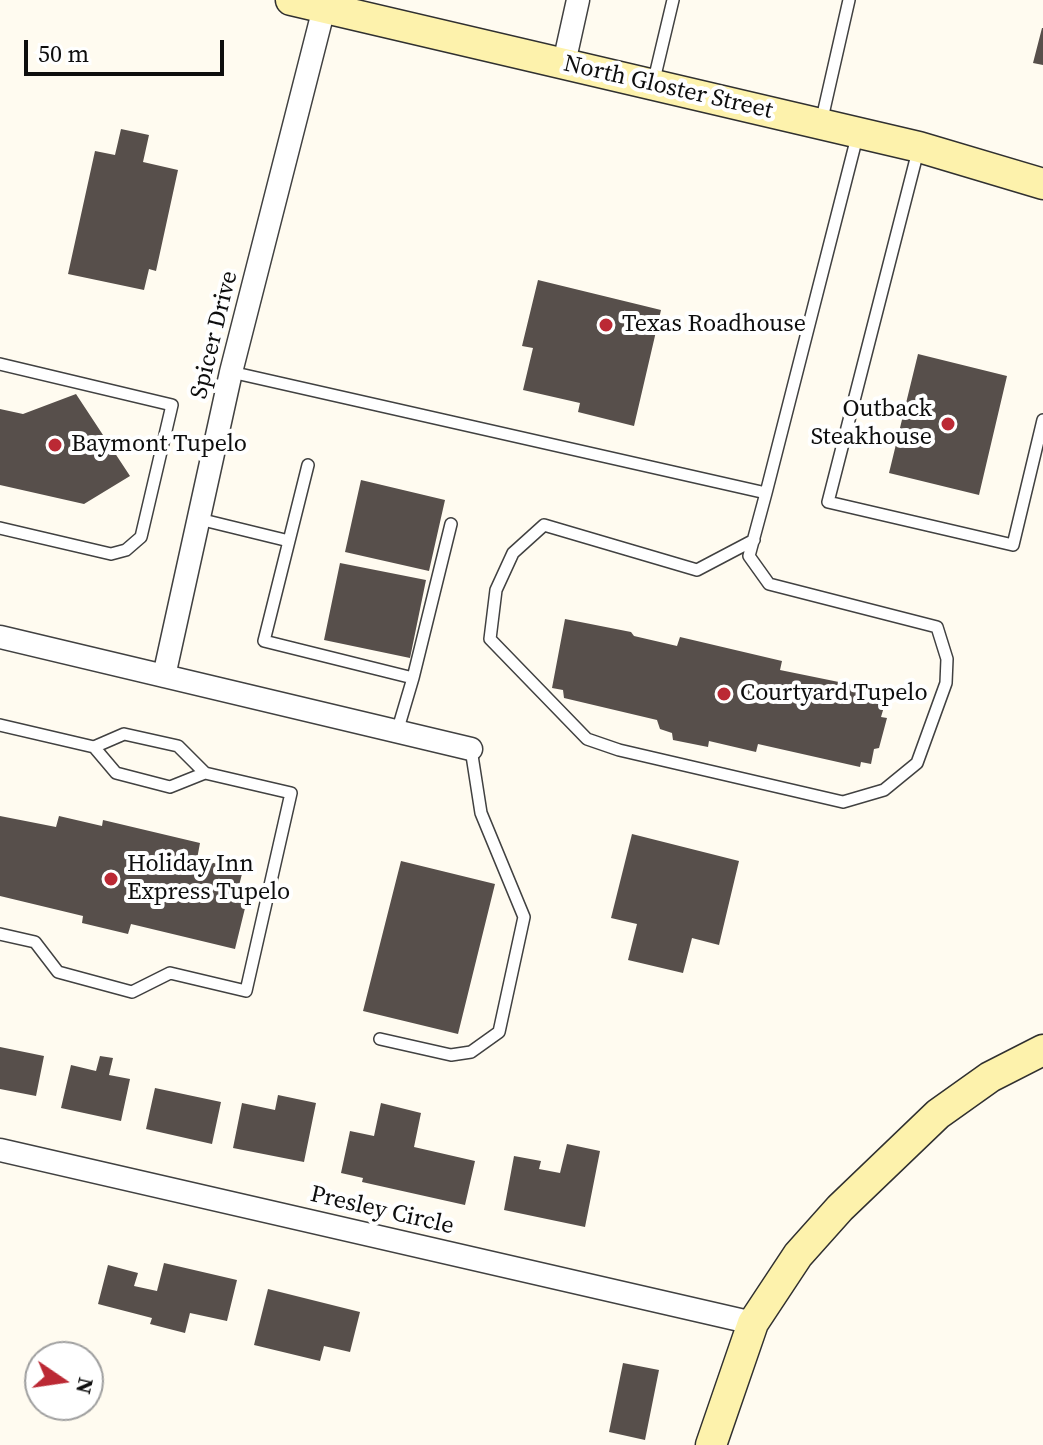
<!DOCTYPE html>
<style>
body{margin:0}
#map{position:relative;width:1043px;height:1445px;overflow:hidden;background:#fffbf0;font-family:"Source Serif 4",serif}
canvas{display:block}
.north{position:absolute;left:24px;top:1341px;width:80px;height:80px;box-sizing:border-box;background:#fff;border:2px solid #9f9f9f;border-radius:50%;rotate:103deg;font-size:22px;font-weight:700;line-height:32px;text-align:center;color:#0e0e0e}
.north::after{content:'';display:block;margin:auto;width:28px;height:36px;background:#bb2934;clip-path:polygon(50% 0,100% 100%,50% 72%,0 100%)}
.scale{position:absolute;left:24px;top:40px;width:200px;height:36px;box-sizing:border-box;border:4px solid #0e0e0e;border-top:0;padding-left:10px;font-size:24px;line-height:28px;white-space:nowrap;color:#0e0e0e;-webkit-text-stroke:6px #fff;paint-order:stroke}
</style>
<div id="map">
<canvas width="1043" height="1445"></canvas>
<div class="north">N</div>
<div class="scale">50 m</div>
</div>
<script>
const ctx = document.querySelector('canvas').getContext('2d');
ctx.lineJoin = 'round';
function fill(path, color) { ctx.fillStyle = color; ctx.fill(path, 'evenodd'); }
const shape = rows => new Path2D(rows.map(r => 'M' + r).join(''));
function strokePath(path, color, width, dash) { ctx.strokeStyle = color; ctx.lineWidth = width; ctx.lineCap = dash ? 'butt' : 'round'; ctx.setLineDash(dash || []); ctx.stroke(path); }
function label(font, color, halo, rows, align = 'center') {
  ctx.font = font + ' "Source Serif 4",serif'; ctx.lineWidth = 8; ctx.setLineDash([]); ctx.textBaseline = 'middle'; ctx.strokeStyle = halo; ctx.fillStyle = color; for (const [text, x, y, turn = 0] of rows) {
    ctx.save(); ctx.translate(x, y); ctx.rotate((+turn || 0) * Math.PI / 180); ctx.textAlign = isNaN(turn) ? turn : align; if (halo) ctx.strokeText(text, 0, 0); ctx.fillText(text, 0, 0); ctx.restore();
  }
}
fill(shape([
 [1042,28,1043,28,1043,65,1033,63],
 [121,129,149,135,143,162,178,170,156,271,149,269,144,290,68,274,95,151,115,155],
 [538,280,661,310,634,426,578,412,580,403,523,390,533,348,522,346],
 [918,354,1007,376,979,495,889,473],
 [76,394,130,476,84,504,0,485,0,409,23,414],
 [361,480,445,500,429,571,345,552],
 [340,563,426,580,410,658,324,640],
 [565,619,631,632,634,636,677,646,680,637,782,661,780,670,883,691,886,700,881,717,887,718,879,748,874,749,871,764,861,762,860,767,758,744,756,752,709,741,708,747,673,740,672,733,660,729,657,720,564,698,563,690,552,688],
 [0,816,56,827,59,816,102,826,103,820,200,843,197,859,243,870,235,901,246,904,235,949,131,924,128,934,82,923,83,916,0,896],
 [632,834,739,861,719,945,692,938,683,973,628,960,637,924,611,918],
 [401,861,495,884,458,1034,363,1011],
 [0,1047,44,1056,36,1096,0,1089],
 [100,1056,113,1058,109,1075,130,1079,121,1121,61,1108,71,1065,96,1071],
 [155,1088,221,1102,212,1144,146,1129],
 [278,1095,316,1103,304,1162,233,1148,242,1103,275,1110],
 [381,1103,421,1113,414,1147,475,1161,465,1205,362,1182,363,1178,341,1173,350,1131,374,1136],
 [567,1144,600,1151,585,1227,504,1210,514,1156,541,1161,539,1169,560,1173],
 [164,1263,237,1280,227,1321,190,1313,185,1333,150,1324,152,1318,98,1304,108,1265,138,1273,134,1286,157,1291],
 [268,1289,360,1312,350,1352,324,1346,320,1361,254,1345],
 [623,1363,659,1370,645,1440,609,1432]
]), '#574f4b');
const lane = shape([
 [653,84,673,0],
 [821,123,849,0],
 [919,147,828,502,1013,545,1043,420],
 [0,364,172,405,141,537,126,550,111,554,0,528],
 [231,372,766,493],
 [308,465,264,641,413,678,451,524],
 [199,519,289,541],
 [754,540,697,570,544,525,513,553,496,590,490,639,587,739,619,750,843,802,884,790,917,763,946,683,947,659,937,627,769,584,749,556,766,493,858,133],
 [0,725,94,747,124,734,178,746,205,773,291,793,246,991,170,973,132,992,58,972,35,942,0,934],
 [397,732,413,678],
 [94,747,116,773,170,787,205,773],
 [380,1039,451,1055,471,1052,499,1032,524,917,481,813,471,749]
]);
const street = shape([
 [564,63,578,0],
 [0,637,471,749],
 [164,676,231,372,324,8],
 [0,1150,753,1323]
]);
const secondary = shape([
 [291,0,919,147,1043,184],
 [711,1445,753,1323,798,1255,840,1208,938,1114,990,1077,1043,1050]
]);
strokePath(lane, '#414141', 14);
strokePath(street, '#414141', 25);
strokePath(secondary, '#303030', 33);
strokePath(lane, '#fff', 11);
strokePath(street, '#fff', 22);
strokePath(secondary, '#fdf2ac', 30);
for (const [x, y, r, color] of [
 [606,325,8,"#bb2934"],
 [948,424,8,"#bb2934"],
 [55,445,8,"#bb2934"],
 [724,694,8,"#bb2934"],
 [111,879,8,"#bb2934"]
]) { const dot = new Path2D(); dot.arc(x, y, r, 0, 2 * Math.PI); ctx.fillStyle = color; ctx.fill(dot); strokePath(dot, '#fff', 3); }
label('24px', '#0e0e0e', '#fff', [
 ["North Gloster Street",668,88,13],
 ["Spicer Drive",215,335,-76],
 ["Presley Circle",382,1211,13]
]);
label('24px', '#0e0e0e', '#fff', [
 ["Texas Roadhouse",622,325],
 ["Outback",932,410,"right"],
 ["Steakhouse",932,438,"right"],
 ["Baymont Tupelo",71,445],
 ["Courtyard Tupelo",740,694],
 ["Holiday Inn",127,865],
 ["Express Tupelo",127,893]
], 'left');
</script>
